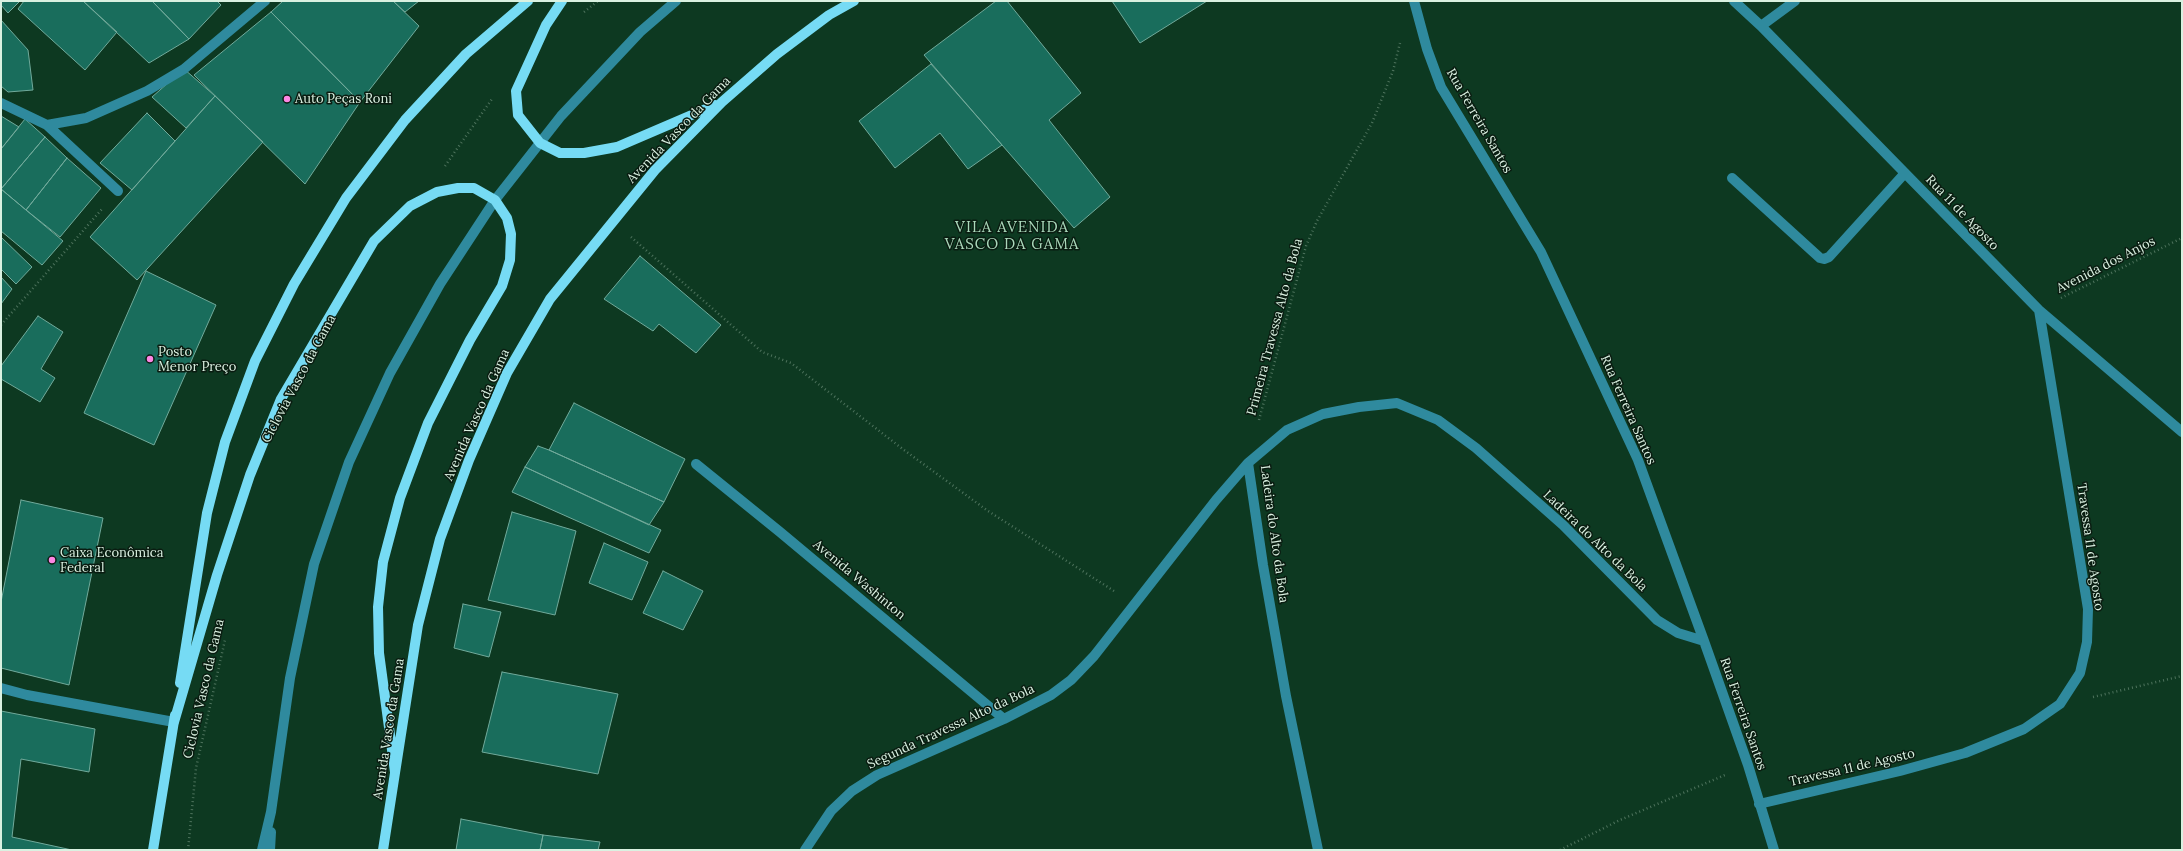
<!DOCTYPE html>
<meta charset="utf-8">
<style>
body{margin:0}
#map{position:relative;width:2183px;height:851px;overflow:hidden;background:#0d3921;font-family:Lora,serif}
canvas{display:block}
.frame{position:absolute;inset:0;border:2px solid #daf1e1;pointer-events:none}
</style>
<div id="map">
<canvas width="2183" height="851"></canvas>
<div class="frame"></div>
</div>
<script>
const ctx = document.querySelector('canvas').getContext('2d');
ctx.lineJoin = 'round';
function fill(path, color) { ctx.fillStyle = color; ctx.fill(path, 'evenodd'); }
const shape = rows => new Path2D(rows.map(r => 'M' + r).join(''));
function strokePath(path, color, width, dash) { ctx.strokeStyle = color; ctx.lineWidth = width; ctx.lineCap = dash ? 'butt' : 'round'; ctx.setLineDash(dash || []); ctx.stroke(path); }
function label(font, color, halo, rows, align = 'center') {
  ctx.font = font + ' Lora,serif'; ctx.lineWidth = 3; ctx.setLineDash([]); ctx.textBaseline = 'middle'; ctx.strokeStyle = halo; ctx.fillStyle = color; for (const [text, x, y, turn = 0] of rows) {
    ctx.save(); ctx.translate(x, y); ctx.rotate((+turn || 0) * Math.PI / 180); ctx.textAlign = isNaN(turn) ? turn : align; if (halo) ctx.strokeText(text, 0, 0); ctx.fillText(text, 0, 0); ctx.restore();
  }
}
const building = shape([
 [1,1,20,1,8,13,1,5,1,1],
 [24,1,83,1,117,32,85,70,18,9,24,1],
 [83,1,152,1,189,39,149,63,83,1],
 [152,1,217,1,221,5,189,39,152,1],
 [283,1,393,1,419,26,360,102,271,12,283,1],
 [393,1,419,1,405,12,393,1],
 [996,1,1007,1,1081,93,1049,120,1110,197,1074,228,924,55,996,1],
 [1112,1,1207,1,1140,43,1112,1],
 [271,12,360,102,305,184,194,75,271,12],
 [1,20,28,50,33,90,8,92,1,86,1,20],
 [931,64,1002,145,968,169,940,133,895,168,859,121,931,64],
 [184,69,215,96,186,128,152,97,184,69],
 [215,96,263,142,137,280,90,237,215,96],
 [147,113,175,141,132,190,100,163,147,113],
 [1,116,19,127,1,149,1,116],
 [25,119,45,137,1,189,1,149,25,119],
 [45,137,67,158,26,210,1,189,45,137],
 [67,158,101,188,60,237,26,210,67,158],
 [1,189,63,241,42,265,1,231,1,189],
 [1,237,32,267,16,284,1,269,1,237],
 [640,256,721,325,696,353,659,324,653,331,604,299,640,256],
 [146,271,216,305,154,445,84,413,146,271],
 [1,277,12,289,1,304,1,277],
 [38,316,63,332,41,369,55,378,40,402,1,379,1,366,38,316],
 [574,403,685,459,664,502,549,450,574,403],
 [538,446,549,450,664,502,649,525,525,467,538,446],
 [525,467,661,530,649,553,512,492,525,467],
 [21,500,103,518,69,685,1,668,1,602,21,500],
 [512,512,576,531,555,615,488,600,512,512],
 [604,543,648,562,632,600,589,583,604,543],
 [663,571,703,591,683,630,643,613,663,571],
 [463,604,501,612,489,657,454,648,463,604],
 [502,672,618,694,598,774,482,752,502,672],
 [1,711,95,729,89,772,21,759,12,837,72,850,1,850,1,711],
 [461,819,543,835,540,850,456,850,461,819],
 [543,835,600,842,598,850,540,850,543,835]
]);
fill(building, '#196d5c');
strokePath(building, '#71aa9b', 1);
strokePath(shape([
 [584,12,598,1],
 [445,166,492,99],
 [631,237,762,352,791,363,904,450,988,511,1114,591],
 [2061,298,2182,238],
 [1,325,102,209],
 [1259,420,1306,246,1317,221,1372,123,1393,71,1400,43],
 [2093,697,2182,676],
 [188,850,196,768,225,640],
 [1560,850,1620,820,1725,775]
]), '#4e735d', 2.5, [1, 3]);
strokePath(shape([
 [1414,1,1427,49,1441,87,1541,252,1638,460,1704,641,1748,765,1774,850],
 [1734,1,1761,26,2039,310,2182,432],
 [1761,26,1795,1],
 [1,103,47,125,86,118,147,91,184,69,265,1],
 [47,125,118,191],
 [1732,178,1820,258,1824,259,1829,257,1905,173],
 [696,464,780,532,1004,719],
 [1,688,27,695,174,722],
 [1759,804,1900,771,1965,753,2024,729,2060,704,2080,673,2087,642,2088,609,2039,310],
 [262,850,271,812,290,678,314,564,349,462,390,373,440,284,495,200,561,116,640,32,676,1],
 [270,850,271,832],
 [805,850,831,811,852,791,877,775,1004,719,1051,695,1071,680,1094,656,1216,500,1248,463],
 [1318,850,1286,696,1263,565,1248,463,1287,430,1323,414,1359,407,1397,403,1438,420,1476,448,1563,525,1657,620,1678,633,1704,641]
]), '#2f8a9e', 10);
strokePath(shape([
 [562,1,546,25,516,91,518,115,540,143,560,153,584,153,617,147,715,105],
 [180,683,207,513,225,442,255,361,294,284,346,198,405,120,466,54,528,1],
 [174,722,217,575,250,475,281,399,374,241,410,206,437,192,458,188,474,188,495,200,507,218,511,234,510,260,502,286,470,340,428,423,400,498,383,562,378,607,379,653,395,772],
 [153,850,175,715],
 [383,850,418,625,440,539,469,460,507,373,550,299,655,170,722,102,777,54,829,15,854,1]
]), '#76dbf4', 10);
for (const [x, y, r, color] of [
 [287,99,4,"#fc86e3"],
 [150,359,4,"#fc86e3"],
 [52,560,4,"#fc86e3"]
]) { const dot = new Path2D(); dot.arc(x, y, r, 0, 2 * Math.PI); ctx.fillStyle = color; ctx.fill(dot); strokePath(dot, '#0a1c11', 1.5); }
label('13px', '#daf1e1', '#0a1c11', [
 ["Auto Peças Roni",295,99],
 ["Posto",158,352],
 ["Menor Preço",158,367],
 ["Caixa Econômica",60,553],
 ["Federal",60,568]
], 'left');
label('13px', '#daf1e1', '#0a1c11', [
 ["Rua Ferreira Santos",1479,121,60],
 ["Avenida Vasco da Gama",679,130,-46],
 ["Rua 11 de Agosto",1962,213,46],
 ["Avenida dos Anjos",2106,265,-27],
 ["Primeira Travessa Alto da Bola",1275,327,-75],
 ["Ciclovia Vasco da Gama",299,379,-62],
 ["Rua Ferreira Santos",1628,410,66],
 ["Avenida Vasco da Gama",477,415,-66],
 ["Ladeira do Alto da Bola",1274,534,82],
 ["Ladeira do Alto da Bola",1595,541,44],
 ["Travessa 11 de Agosto",2090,547,82],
 ["Avenida Washinton",859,580,40],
 ["Ciclovia Vasco da Gama",204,689,-77],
 ["Rua Ferreira Santos",1743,714,71],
 ["Segunda Travessa Alto da Bola",951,727,-25],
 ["Avenida Vasco da Gama",389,729,-81],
 ["Travessa 11 de Agosto",1852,768,-13]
]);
ctx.letterSpacing = '1px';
label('15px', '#abd9bb', '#0a1c11', [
 ["VILA AVENIDA",1012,228],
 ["VASCO DA GAMA",1012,245]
]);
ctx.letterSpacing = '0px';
</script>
